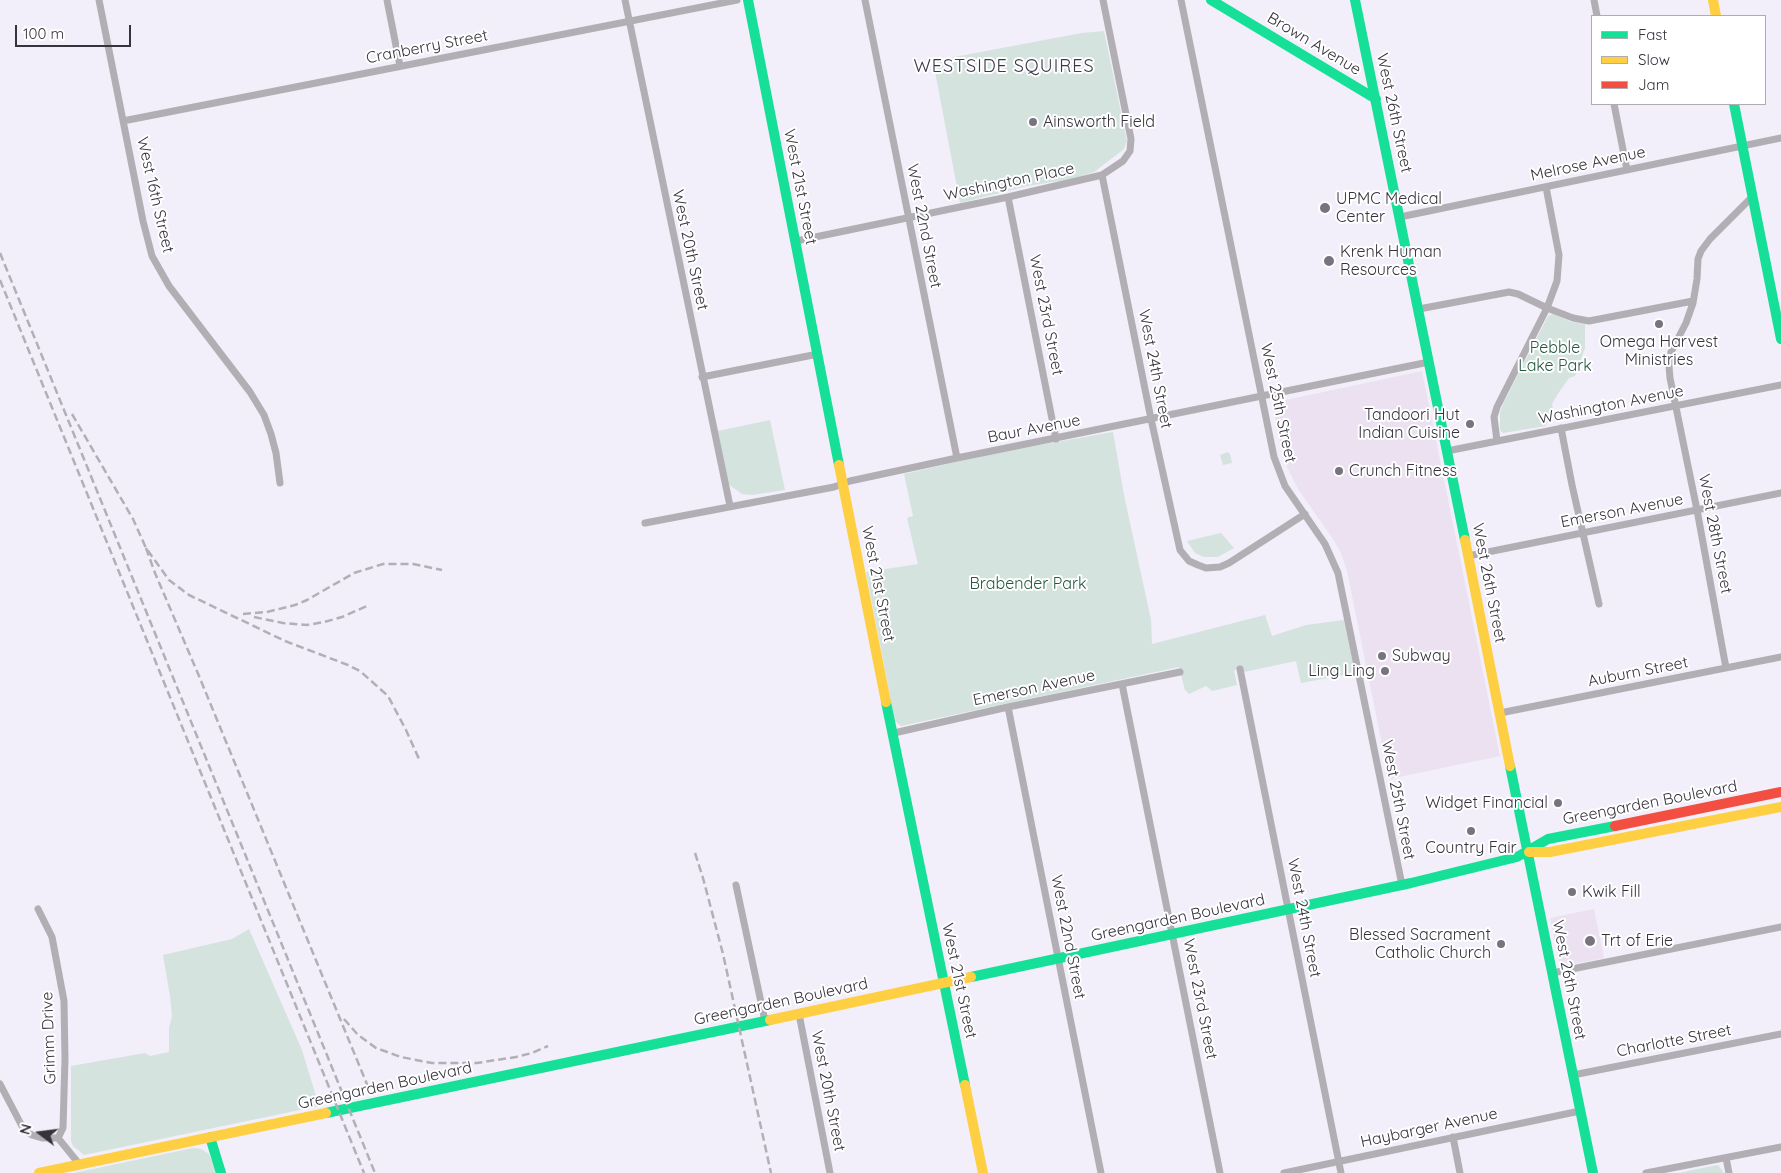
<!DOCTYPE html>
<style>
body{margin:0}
#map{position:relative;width:1781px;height:1173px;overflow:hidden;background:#f2eefa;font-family:Quicksand,sans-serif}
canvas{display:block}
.legend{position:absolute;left:1591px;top:15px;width:175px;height:90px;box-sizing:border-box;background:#fff;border:1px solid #afadb1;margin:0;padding:6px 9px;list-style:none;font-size:15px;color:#36333d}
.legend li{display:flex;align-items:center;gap:10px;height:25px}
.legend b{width:25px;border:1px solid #afadb1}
.north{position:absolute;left:15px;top:1108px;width:50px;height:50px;-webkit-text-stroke:4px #fff;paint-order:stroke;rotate:285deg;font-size:14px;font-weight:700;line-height:20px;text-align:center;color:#36333d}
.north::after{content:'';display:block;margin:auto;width:18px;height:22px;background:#36333d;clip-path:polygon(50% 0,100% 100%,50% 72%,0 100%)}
.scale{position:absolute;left:15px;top:25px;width:116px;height:22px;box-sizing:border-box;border:2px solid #36333d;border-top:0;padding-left:6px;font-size:15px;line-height:18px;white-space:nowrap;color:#36333d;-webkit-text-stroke:4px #fff;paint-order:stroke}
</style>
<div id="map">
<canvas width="1781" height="1173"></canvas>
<ul class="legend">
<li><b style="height:6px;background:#16e098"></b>Fast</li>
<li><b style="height:6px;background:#ffcf43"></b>Slow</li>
<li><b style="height:6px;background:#f24e42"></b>Jam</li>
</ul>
<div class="north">N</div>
<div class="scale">100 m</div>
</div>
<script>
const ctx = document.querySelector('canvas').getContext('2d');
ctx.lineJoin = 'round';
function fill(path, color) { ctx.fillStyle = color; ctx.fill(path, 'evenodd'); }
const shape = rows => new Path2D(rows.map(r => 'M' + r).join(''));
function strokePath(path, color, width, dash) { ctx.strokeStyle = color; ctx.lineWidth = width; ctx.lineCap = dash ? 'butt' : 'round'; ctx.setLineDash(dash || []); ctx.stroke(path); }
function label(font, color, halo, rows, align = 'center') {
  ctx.font = font + ' Quicksand,sans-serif'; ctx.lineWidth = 4; ctx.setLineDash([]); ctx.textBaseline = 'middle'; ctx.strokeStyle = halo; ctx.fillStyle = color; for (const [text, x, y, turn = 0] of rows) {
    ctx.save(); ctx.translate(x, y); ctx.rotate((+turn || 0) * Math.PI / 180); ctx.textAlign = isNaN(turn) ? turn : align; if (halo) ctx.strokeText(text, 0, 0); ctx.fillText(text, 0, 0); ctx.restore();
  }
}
fill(shape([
 [1422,371,1500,756,1389,779,1347,571,1341,553,1333,539,1298,489,1287,467,1280,442,1272,403],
 [1594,909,1604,958,1564,966,1560,965,1550,918]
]), '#ebe1f1');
fill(shape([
 [1104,31,1127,141,1124,149,1094,172,1072,179,1027,186,960,203,933,61,1082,33],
 [1553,314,1571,322,1585,324,1585,348,1575,376,1569,378,1557,395,1552,404,1553,409,1550,413,1548,422,1545,426,1503,433,1500,430,1500,412,1504,402,1548,316],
 [770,420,785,490,752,495,742,494,728,484,718,431],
 [1113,432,1124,495,1151,620,1152,644,1265,615,1272,636,1306,625,1344,620,1355,673,1301,683,1296,661,1244,672,1240,669,1234,670,1237,685,1212,691,1206,686,1189,694,1185,690,1179,667,901,726,895,721,866,572,918,564,907,518,913,516,904,474,999,452],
 [1228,452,1230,454,1232,463,1223,465,1220,455],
 [1221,533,1234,548,1218,557,1204,557,1195,553,1187,541],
 [249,929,302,1050,319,1106,84,1155,73,1146,71,1141,71,1066,145,1053,150,1056,169,1052,169,1028,172,1016,170,996,163,955,232,939],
 [193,1148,201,1149,209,1154,217,1173,74,1173],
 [1718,1165,1724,1173,1680,1173,1697,1169]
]), '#d4e3de');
strokePath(shape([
 [99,0,143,221,152,256,169,286,250,392,264,415,271,434,276,453,280,483],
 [387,0,400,66],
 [625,0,730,506],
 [865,0,957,458],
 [1181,0,1274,457,1285,486,1325,544,1338,573,1402,885],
 [1594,0,1597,16],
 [1614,104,1627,170],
 [123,121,737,0],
 [1102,175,1151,419,1180,550,1189,561,1198,565,1206,568,1220,567,1229,563,1305,514],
 [1008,197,1056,439],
 [1400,217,1781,138],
 [796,241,1008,197,1102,175,1123,161,1130,151,1131,139,1103,0],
 [1419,309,1509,292,1518,294,1547,308,1573,318,1589,321,1693,301],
 [702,377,818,354],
 [1561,428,1572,485,1599,604],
 [1497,441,1494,417,1497,407,1547,308,1557,281,1559,255,1546,187],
 [1447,451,1781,385],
 [645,523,834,487,850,481,957,458,1429,362],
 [1468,556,1781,493],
 [1726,668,1697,510,1670,378,1669,366,1671,352,1686,323,1693,303,1697,279,1698,259,1701,251,1710,239,1752,197],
 [1240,669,1341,1173],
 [1122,684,1220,1173],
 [1008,707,1101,1173],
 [1500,713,1781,657],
 [894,733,1008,707,1180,672],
 [736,885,765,1021],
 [38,909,52,937,64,1001,65,1059,63,1128,58,1138],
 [1552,973,1781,927],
 [799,1014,830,1173],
 [1573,1075,1781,1034],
 [0,1084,24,1130,32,1135,42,1138,58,1138,80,1165],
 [1453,1137,1460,1173],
 [1726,1158,1729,1173],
 [1284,1173,1580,1111],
 [1646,1173,1781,1147]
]), '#b1afb4', 7);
strokePath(shape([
 [748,0,839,465],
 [1211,0,1376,99],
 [1355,0,1465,540],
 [1734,104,1781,339],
 [886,702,965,1085],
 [1510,766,1593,1173],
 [971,977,1411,883,1517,857,1548,839,1615,826],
 [326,1113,770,1020],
 [210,1137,221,1173]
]), '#16e098', 10);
strokePath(shape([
 [1713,0,1716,16],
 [839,465,886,702],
 [1465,540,1510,766],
 [1529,852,1550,852,1781,807],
 [770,1020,971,977],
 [965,1085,983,1173],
 [39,1173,326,1113]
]), '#ffcf43', 10);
strokePath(shape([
 [1615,826,1781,792]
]), '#f24e42', 10);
strokePath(shape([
 [0,253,375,1173],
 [0,280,364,1173],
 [72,414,133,519,146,548,169,580,189,595,285,641,348,665,360,671,388,696,406,730,419,759],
 [146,548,155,573,199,676,371,1094],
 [243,614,267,612,295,605,307,600,354,573,383,564,413,564,442,570],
 [254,617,283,623,307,625,324,622,342,617,367,606],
 [695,853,703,878,723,954,771,1173],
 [344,1019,358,1035,376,1048,401,1057,432,1063,477,1063,516,1057,532,1053,548,1046]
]), '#b2b0b6', 2.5, [8, 4]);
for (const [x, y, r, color] of [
 [1033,122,5,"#78747f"],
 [1325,208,6,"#78747f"],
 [1329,261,6,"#78747f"],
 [1659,324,5,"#78747f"],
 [1470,424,5,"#78747f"],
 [1339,471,5,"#78747f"],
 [1382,656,5,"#78747f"],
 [1385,671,5,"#78747f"],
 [1558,803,5,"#78747f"],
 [1471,831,5,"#78747f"],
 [1572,892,5,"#78747f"],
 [1590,941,6,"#78747f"],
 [1501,944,5,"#78747f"]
]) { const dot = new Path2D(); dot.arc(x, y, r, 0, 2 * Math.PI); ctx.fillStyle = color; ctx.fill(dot); strokePath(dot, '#fff', 2); }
label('16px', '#36333d', '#fff', [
 ["Brown Avenue",1314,44,31],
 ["Cranberry Street",427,47,-11],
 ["West 26th Street",1394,113,78],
 ["Melrose Avenue",1588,164,-12],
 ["Washington Place",1009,182,-12],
 ["West 21st Street",800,187,79],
 ["West 16th Street",155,195,77],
 ["West 22nd Street",924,226,79],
 ["West 20th Street",690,250,78],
 ["West 23rd Street",1046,315,79],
 ["West 24th Street",1155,369,79],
 ["West 25th Street",1278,403,78],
 ["Washington Avenue",1611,405,-11],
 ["Baur Avenue",1034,429,-11],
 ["Emerson Avenue",1622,511,-11],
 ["West 28th Street",1715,534,79],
 ["West 26th Street",1489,583,79],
 ["West 21st Street",878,584,79],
 ["Auburn Street",1638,672,-11],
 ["Emerson Avenue",1034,688,-12],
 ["West 25th Street",1398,800,79],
 ["Greengarden Boulevard",1650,803,-11],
 ["Greengarden Boulevard",1178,918,-12],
 ["West 24th Street",1304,918,79],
 ["West 22nd Street",1068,937,79],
 ["West 26th Street",1569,980,79],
 ["West 21st Street",959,981,78],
 ["West 23rd Street",1200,999,79],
 ["Greengarden Boulevard",781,1002,-12],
 ["Grimm Drive",49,1038,-92],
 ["Charlotte Street",1674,1041,-11],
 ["Greengarden Boulevard",385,1086,-12],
 ["West 20th Street",828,1091,79],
 ["Haybarger Avenue",1429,1128,-12]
]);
label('16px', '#36333d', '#fff', [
 ["Ainsworth Field",1043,122],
 ["UPMC Medical",1336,199],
 ["Center",1336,217],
 ["Krenk Human",1340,252],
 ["Resources",1340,270],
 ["Omega Harvest",1659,342,"center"],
 ["Ministries",1659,360,"center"],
 ["Tandoori Hut",1460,415,"right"],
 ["Indian Cuisine",1460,433,"right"],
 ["Crunch Fitness",1349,471],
 ["Subway",1392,656],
 ["Ling Ling",1375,671,"right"],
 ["Widget Financial",1548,803,"right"],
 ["Country Fair",1471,848,"center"],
 ["Kwik Fill",1582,892],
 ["Blessed Sacrament",1491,935,"right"],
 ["Catholic Church",1491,953,"right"],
 ["Trt of Erie",1601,941]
], 'left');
label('16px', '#235a40', '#fff', [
 ["Pebble",1555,348],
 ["Lake Park",1555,366],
 ["Brabender Park",1028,584]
]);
ctx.letterSpacing = '1px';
label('18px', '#3e374b', '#fff', [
 ["WESTSIDE SQUIRES",1004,67]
]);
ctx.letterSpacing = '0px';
</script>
